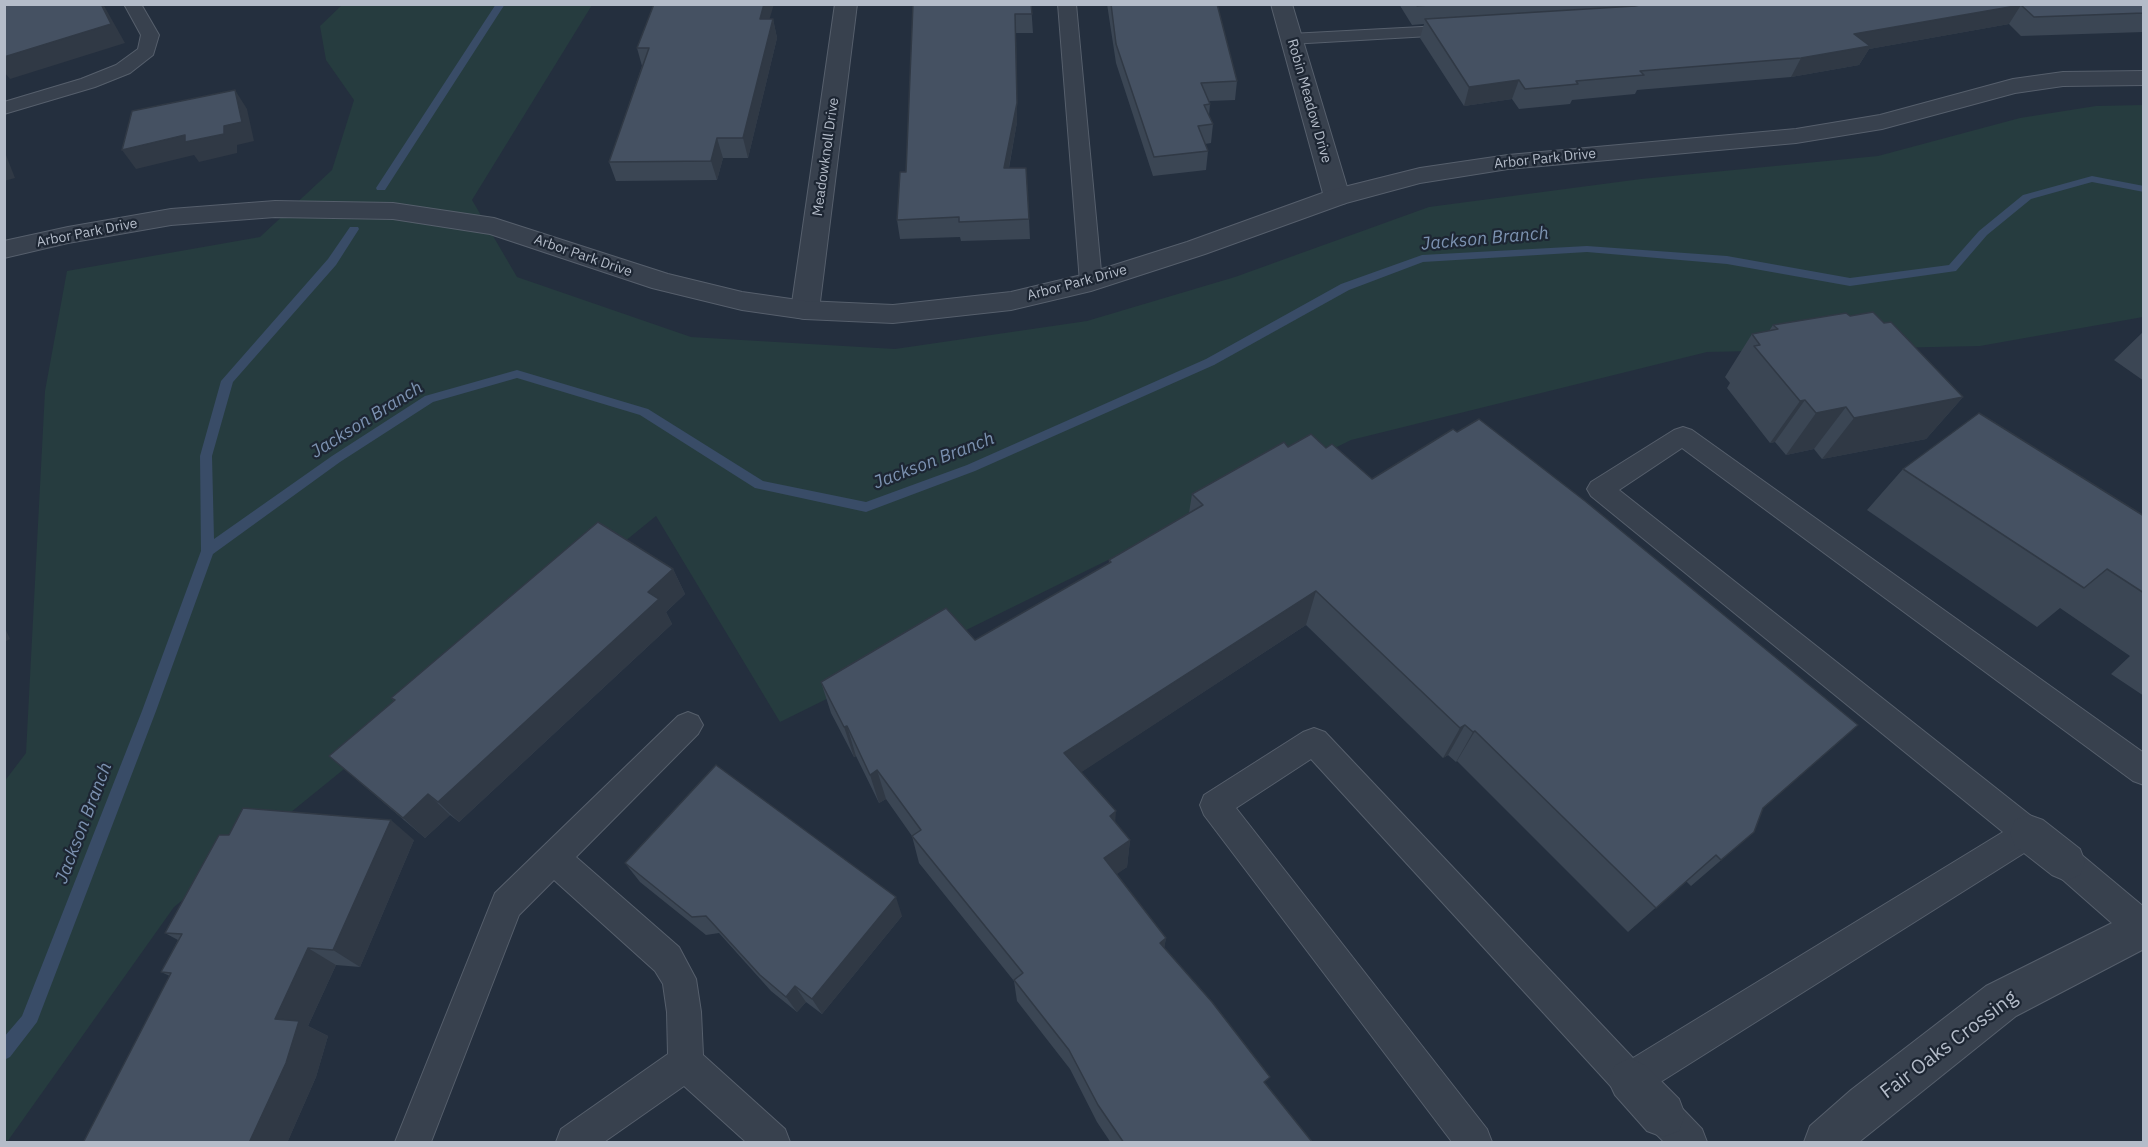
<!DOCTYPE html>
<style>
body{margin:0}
#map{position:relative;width:2148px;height:1147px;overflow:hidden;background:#242f3e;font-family:"IBM Plex Sans",sans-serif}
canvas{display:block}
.frame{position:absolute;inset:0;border:6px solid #b4bcc9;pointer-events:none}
</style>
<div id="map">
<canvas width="2148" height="1147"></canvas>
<div class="frame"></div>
</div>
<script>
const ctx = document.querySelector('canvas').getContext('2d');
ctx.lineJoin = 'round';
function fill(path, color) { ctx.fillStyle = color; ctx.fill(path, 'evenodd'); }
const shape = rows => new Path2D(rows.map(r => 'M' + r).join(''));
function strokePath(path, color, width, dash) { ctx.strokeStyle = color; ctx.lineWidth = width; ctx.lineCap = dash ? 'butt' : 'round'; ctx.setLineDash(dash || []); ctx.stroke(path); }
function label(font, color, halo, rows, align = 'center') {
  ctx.font = font + ' "IBM Plex Sans",sans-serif'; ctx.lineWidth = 4.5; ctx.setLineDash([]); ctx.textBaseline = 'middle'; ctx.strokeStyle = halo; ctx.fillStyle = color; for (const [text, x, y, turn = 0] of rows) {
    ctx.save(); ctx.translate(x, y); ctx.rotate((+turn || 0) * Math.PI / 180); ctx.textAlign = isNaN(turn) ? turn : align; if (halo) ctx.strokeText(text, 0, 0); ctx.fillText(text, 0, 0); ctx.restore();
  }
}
fill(shape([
 [342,5,592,5,472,200,517,277,691,337,895,349,1087,321,1235,277,1429,207,1641,179,1878,156,2020,118,2096,106,2143,105,2143,317,1980,346,1707,352,1351,440,780,722,656,516,174,907,7,1142,4,1142,4,782,26,753,45,391,67,271,260,237,332,170,354,100,326,60,320,26]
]), '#263c3f');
fill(shape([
 [496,4,505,4,385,190,377,190,376,188,496,4],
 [2092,176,2144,186,2144,192,2092,182,2031,199,1987,235,1956,271,1850,286,1727,264,1587,252,1423,262,1349,290,1214,365,975,471,866,512,755,488,640,415,517,378,433,402,340,462,213,554,156,711,37,1022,10,1057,4,1060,4,1037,22,1016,142,711,201,551,200,456,221,381,328,259,350,227,358,227,359,229,336,265,233,382,212,456,214,539,332,456,425,396,517,370,648,409,763,481,866,502,967,465,1206,359,1341,284,1422,255,1587,246,1727,256,1850,278,1949,265,1979,231,2023,195,2092,176]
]), '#394c67');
const service = shape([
 [124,4,141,4,159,35,153,55,130,73,95,87,4,114,4,102,81,79,116,65,138,49,141,35,124,4],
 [1058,4,1076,4,1102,282,1099,287,1091,289,1083,287,1080,282,1058,4],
 [1459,25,1465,26,1468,30,1465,34,1290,44,1284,43,1281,39,1284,35,1290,34,1459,25],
 [1683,427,1692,430,2144,753,2144,785,2133,781,1682,448,1619,490,2040,823,2045,833,2040,843,1643,1093,1630,1098,1617,1093,1311,759,1236,808,1487,1129,1492,1142,1452,1142,1204,815,1200,805,1204,795,1303,732,1314,728,1325,732,1633,1058,2003,832,1591,496,1587,489,1591,482,1674,430,1683,427],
 [688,712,698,716,703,725,698,734,576,857,679,947,696,979,701,1012,703,1055,785,1129,790,1142,746,1142,684,1086,604,1142,556,1142,561,1129,668,1054,667,1012,663,984,655,971,554,880,519,915,431,1142,395,1142,495,893,678,716,688,712],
 [2066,847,2077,851,2144,907,2144,943,2130,939,2055,873,2050,862,2055,851,2066,847],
 [1663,1097,1676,1102,1702,1129,1707,1142,1664,1142,1650,1128,1645,1115,1650,1102,1663,1097]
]);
const minor = shape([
 [835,4,857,4,819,310,815,317,805,319,795,317,791,310,835,4],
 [1271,4,1292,4,1350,197,1346,203,1337,205,1328,203,1324,197,1271,4],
 [2029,815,2043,820,2080,849,2085,862,2080,875,2066,881,2052,875,2015,846,2010,833,2015,820,2029,815],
 [1630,1058,1645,1065,1679,1099,1685,1115,1679,1131,1663,1137,1647,1131,1615,1095,1608,1080,1615,1065,1630,1058]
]);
const tertiary = shape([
 [2144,71,2144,85,2063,86,2015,93,1882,129,1796,143,1508,169,1420,183,1346,203,1205,254,1091,291,1011,310,893,323,805,319,742,310,652,288,490,234,393,219,275,217,171,225,68,243,4,258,4,241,68,227,171,209,275,201,393,203,494,218,668,274,742,292,805,301,893,305,1011,292,1086,274,1187,242,1328,191,1420,168,1508,155,1796,129,1880,115,2013,79,2063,72,2144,71],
 [2144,907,2144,949,2016,1016,1859,1142,1804,1142,1810,1126,1851,1090,1986,986,2144,907]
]);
strokePath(service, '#565f6c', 2);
strokePath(minor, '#565f6c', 2);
strokePath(tertiary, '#565f6c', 2);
fill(service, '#38414e');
fill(minor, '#38414e');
fill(tertiary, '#38414e');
fill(shape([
 [913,4,1031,4,1033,33,1016,33,1017,122,1009,168,1029,219,1030,239,961,241,960,237,900,239,897,220,906,172],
 [1107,4,1217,4,1237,81,1235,100,1209,101,1210,104,1209,116,1213,124,1211,143,1205,144,1208,151,1206,170,1153,176,1116,63],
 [1399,4,2144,4,2144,32,2021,36,2009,24,1869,49,1859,65,1791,77,1637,90,1635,94,1572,100,1570,104,1519,109,1512,99,1464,106,1420,38,1424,24,1412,25],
 [770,19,773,19,777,38,748,158,723,158,717,180,616,181,609,162,642,66,637,48],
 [1850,316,1884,323,1963,397,1926,439,1822,459,1814,449,1786,455,1775,442,1770,443,1727,388,1730,383,1725,377,1752,334,1769,331,1773,325],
 [2144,331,2144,381,2114,360],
 [1288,447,1326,448,1372,479,1763,809,1754,832,1691,886,1686,881,1628,932,1457,761,1456,762,1448,755,1443,758,1306,625,1081,772,1115,822,1130,840,1127,867,1116,874,1166,938,1164,948,1266,1084,1313,1143,1111,1143,1097,1122,1070,1069,1017,1001,1014,981,919,863,912,836,886,799,879,803,856,756,854,757,831,713,821,682,975,640,1109,563,1109,560,1189,513,1192,494],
 [1903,469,2144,516,2144,696,2111,674,2130,656,2060,608,2037,627,1867,510],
 [673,569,685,594,666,612,672,624,459,822,450,815,425,838,329,756,394,701,391,698],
 [414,840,360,967,336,965,308,1026,328,1036,316,1077,287,1143,83,1143,170,976,161,972,178,940,165,933],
 [625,863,902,916,822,1014,806,1002,797,1012,771,991,719,933,706,935,640,882]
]), '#3b4654');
fill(shape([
 [101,4,103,4,125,43,10,79,4,72,4,57],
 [764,4,774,4,764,38,760,19],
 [1629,4,1658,4,1627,11],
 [2021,5,2009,24,1869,49,1859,65,1791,77,1801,58,1854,34],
 [773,19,777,38,748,158,743,138],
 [1016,33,1017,122,1005,188,1004,168],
 [1519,80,1512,99,1464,106,1469,87],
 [235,90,247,109,254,141,237,145,237,153,199,162,194,155,136,169,122,150,224,126],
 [717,138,723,158,717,180,711,161],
 [4,150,15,178,4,181],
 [1963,397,1926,439,1822,459,1854,418],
 [1805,400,1775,442,1770,443,1800,401],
 [1846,407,1814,449,1786,455,1816,413],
 [673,569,685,594,666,612,672,624,459,822,438,802,648,592],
 [1316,591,1306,625,1065,783,1064,753],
 [4,626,10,639,4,642],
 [1465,725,1448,755,1443,758,1460,728],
 [847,726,856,756,854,757,844,727],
 [1475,731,1457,761,1456,762,1473,732],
 [877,770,886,799,879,803,870,775],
 [428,794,450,815,425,838,403,818],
 [1116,811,1114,839,1110,816],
 [391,820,414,840,360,967,333,950],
 [1130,840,1127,867,1103,884,1104,858],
 [896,897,902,916,822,1014,812,999],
 [1166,938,1162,961,1160,943],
 [308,948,336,965,308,1026,328,1036,316,1077,287,1143,249,1143,275,1019],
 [795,986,806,1002,797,1012,786,997]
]), '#303945');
const building = shape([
 [4,4,101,4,111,24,4,57,4,4],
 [654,4,764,4,760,19,773,19,743,138,717,138,711,161,609,162,649,48,637,48,654,4],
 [913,4,1031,4,1032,14,1015,14,1017,103,1004,168,1026,168,1029,219,959,222,959,217,897,220,900,172,906,172,913,4],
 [1111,4,1217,4,1237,81,1201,83,1210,104,1204,105,1213,124,1198,126,1208,151,1154,157,1116,44,1111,4],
 [1416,4,1440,4,1417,6,1416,4],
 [1645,4,2144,4,2144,13,2034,17,2021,5,1854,34,1870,46,1801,58,1640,71,1644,75,1576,81,1578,84,1525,89,1519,80,1469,87,1425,19,1635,6,1645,4],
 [235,90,242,122,224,126,224,134,185,142,185,135,122,150,132,111,235,90],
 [1873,312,1884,323,1891,322,1963,397,1854,418,1846,407,1816,413,1805,400,1800,401,1754,346,1760,345,1752,334,1778,329,1773,325,1846,313,1850,316,1873,312],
 [1979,413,2144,516,2144,593,2107,569,2084,588,1903,469,1979,413],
 [1479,419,1585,501,1858,725,1763,808,1754,832,1721,860,1716,855,1656,908,1475,731,1473,732,1465,725,1460,728,1316,591,1064,753,1116,811,1110,816,1130,840,1104,858,1166,938,1160,943,1212,1002,1270,1077,1264,1082,1313,1143,1124,1143,1098,1105,1069,1050,1014,980,1023,973,912,836,921,830,877,770,870,775,847,726,844,727,821,682,946,608,975,640,1111,562,1109,560,1203,505,1192,494,1284,442,1288,447,1311,434,1326,448,1332,444,1372,479,1453,429,1457,432,1479,419],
 [598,522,673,569,648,592,659,599,438,802,428,794,403,818,329,756,395,700,391,698,598,522],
 [716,765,896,897,812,999,795,986,786,997,760,975,706,916,692,917,625,863,716,765],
 [243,808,391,820,333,950,308,948,275,1019,299,1021,286,1063,249,1143,83,1143,171,973,161,972,182,934,165,933,219,835,229,835,243,808]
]);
fill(building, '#455162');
strokePath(building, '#303945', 1.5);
label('14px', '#b4bcc9', '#1d2633', [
 ["Robin Meadow Drive",1309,101,74],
 ["Meadowknoll Drive",826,157,-82],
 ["Arbor Park Drive",1545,159,-6],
 ["Arbor Park Drive",87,233,-11],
 ["Arbor Park Drive",583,256,19],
 ["Arbor Park Drive",1077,283,-15]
]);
label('italic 18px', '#7c92b1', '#1d2633', [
 ["Jackson Branch",1485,239,-5],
 ["Jackson Branch",367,420,-32],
 ["Jackson Branch",934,461,-21],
 ["Jackson Branch",84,823,-69]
]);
label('20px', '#b4bcc9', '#1d2633', [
 ["Fair Oaks Crossing",1949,1045,-37]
]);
</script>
